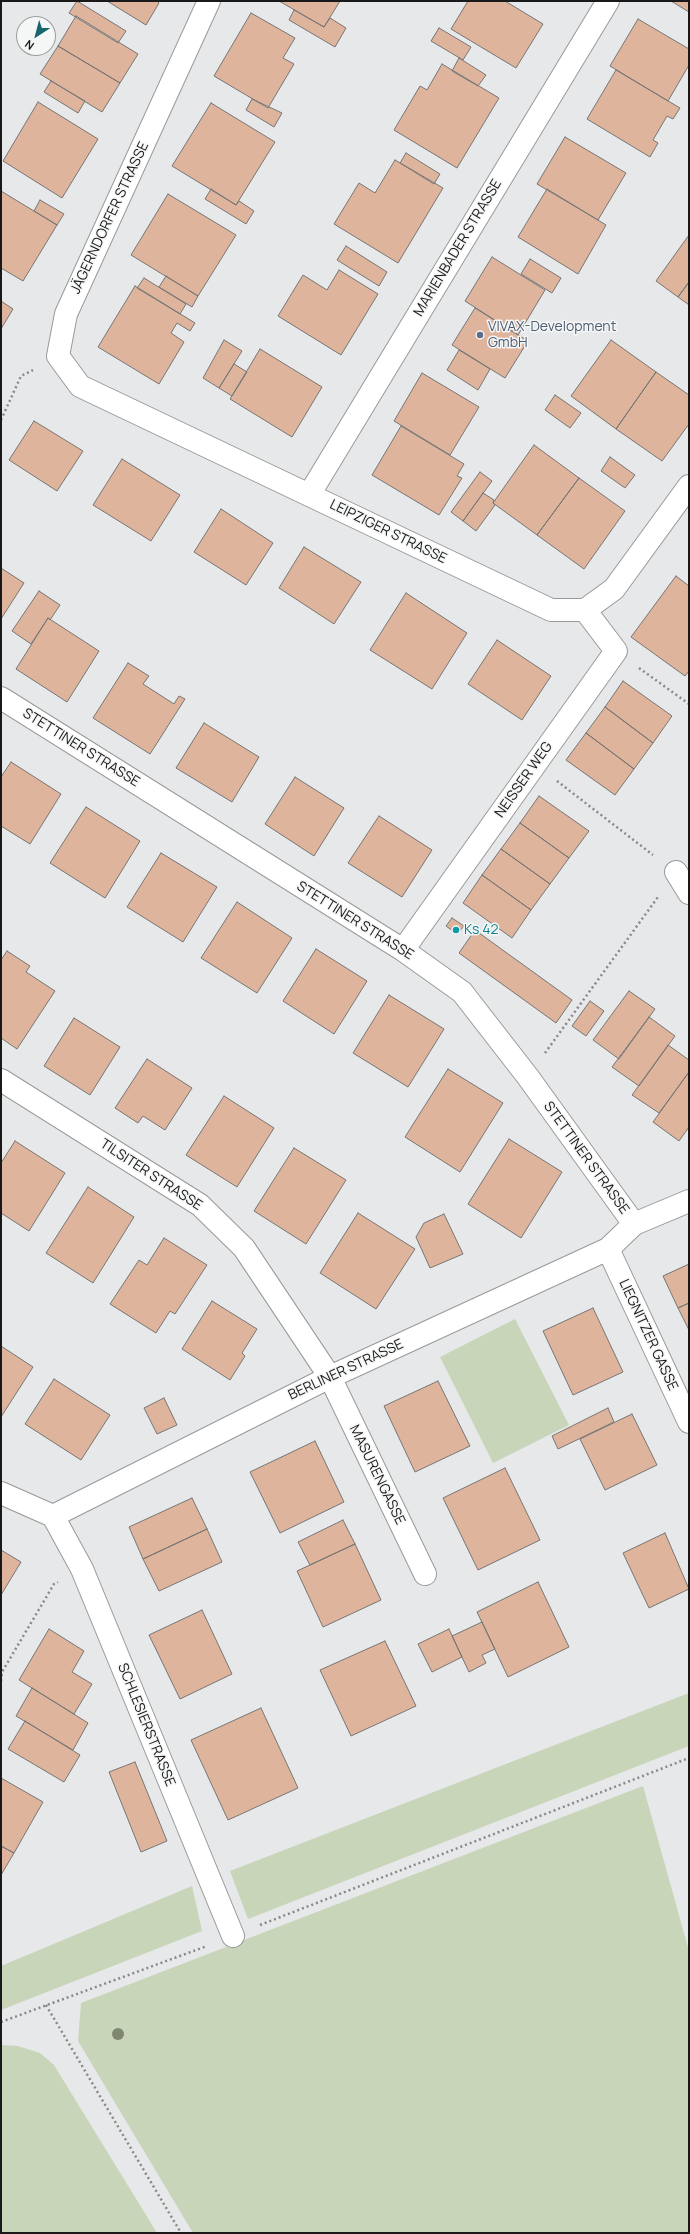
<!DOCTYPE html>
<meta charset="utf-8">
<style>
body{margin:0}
#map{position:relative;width:690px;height:2234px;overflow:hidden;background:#e7e8e9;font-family:Manrope,sans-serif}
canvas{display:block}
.frame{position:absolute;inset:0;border:2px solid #191919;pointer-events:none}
.north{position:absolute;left:16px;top:16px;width:40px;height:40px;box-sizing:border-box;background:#f5f6f6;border:1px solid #9d9e9e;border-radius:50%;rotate:216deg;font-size:11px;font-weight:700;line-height:16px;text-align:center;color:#191919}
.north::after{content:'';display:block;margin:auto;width:14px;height:18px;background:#18666d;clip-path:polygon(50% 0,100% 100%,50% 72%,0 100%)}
</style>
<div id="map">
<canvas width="690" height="2234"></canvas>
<div class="frame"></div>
<div class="north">N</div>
</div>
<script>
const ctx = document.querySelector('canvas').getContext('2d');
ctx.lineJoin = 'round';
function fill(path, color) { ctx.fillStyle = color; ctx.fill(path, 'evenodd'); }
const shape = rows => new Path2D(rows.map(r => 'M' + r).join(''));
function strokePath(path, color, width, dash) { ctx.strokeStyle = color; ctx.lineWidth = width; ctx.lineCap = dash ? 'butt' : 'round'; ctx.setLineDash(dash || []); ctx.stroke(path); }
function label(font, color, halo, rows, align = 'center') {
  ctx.font = font + ' Manrope,sans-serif'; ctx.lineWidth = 3; ctx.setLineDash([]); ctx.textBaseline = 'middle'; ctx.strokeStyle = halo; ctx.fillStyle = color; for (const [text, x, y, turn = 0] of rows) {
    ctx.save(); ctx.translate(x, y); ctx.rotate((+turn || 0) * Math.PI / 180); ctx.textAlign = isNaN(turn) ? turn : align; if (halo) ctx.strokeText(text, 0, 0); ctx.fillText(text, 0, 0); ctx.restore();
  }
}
fill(shape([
 [515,1319,569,1425,493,1463,440,1357],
 [689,1693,689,1746,248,1919,230,1871],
 [643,1786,689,1951,689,2233,193,2233,78,2041,81,2003],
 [192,1886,202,1931,1,2010,1,1966],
 [1,2045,18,2046,40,2053,54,2065,157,2233,1,2233]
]), '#c8d5b9');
const building = shape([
 [77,1,126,31,118,43,69,13,77,1],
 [107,1,157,1,159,3,146,25,107,1],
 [279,1,340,1,324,27,279,1],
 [468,1,505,1,543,24,516,68,451,29,468,1],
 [671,1,689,1,689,12,671,1],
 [294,10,324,27,330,18,346,28,335,47,289,20,294,10],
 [251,13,295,38,283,58,294,64,268,108,214,76,251,13],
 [76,16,138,54,120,83,58,46,76,16],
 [638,19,689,49,689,65,668,101,610,66,638,19],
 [439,28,471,47,463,60,431,41,439,28],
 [58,46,120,83,102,112,40,74,58,46],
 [459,58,486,75,478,86,452,71,459,58],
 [442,64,499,98,457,168,394,130,420,86,427,90,442,64],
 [616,70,680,108,673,119,667,116,653,140,658,143,650,157,587,119,616,70],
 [51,81,85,101,78,113,44,92,51,81],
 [252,99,282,113,274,127,246,110,252,99],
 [38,102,98,139,62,198,3,161,38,102],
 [211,103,275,142,236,205,172,166,211,103],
 [565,137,626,173,598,220,537,184,565,137],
 [406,153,440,174,434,184,400,163,406,153],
 [395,160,443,188,398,263,334,224,359,183,375,193,395,160],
 [211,189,236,205,239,201,254,211,246,224,205,199,211,189],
 [547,189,606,225,578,274,518,237,547,189],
 [1,191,57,225,23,281,1,268,1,191],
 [168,194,236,235,198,296,131,255,168,194],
 [40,200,64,214,57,225,34,211,40,200],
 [689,235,689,282,678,297,656,281,689,235],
 [346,246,387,272,379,286,337,260,346,246],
 [492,257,545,290,518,335,465,301,492,257],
 [530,259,561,278,552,293,521,274,530,259],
 [339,270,378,294,341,355,278,316,303,275,327,290,339,270],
 [166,276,198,296,192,307,159,287,166,276],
 [144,278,186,304,180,314,137,288,144,278],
 [689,282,689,305,678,297,689,282],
 [135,286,195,323,190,331,177,323,171,333,184,342,159,384,98,347,135,286],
 [1,301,13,309,1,329,1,301],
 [475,308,528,341,505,378,452,345,475,308],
 [224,340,242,351,219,388,203,378,224,340],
 [611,340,656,372,616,429,571,396,611,340],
 [260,349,322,387,292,437,230,399,260,349],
 [459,350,490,369,478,390,447,370,459,350],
 [234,364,247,372,232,396,219,388,234,364],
 [656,372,689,395,689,424,662,461,616,429,656,372],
 [422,373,479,407,450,455,394,421,422,373],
 [555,395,581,413,570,428,545,410,555,395],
 [34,421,83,451,57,491,9,460,34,421],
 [401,426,464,464,457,476,462,478,439,515,372,475,401,426],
 [534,445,579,478,537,535,493,503,534,445],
 [610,457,635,475,625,488,601,471,610,457],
 [122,459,180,495,151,541,93,505,122,459],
 [480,472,492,481,463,521,451,512,480,472],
 [579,478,625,511,584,569,537,535,579,478],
 [483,493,494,500,493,503,495,505,476,531,463,521,483,493],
 [221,509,273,543,246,585,194,552,221,509],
 [304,547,361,582,334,624,279,588,304,547],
 [1,568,24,583,1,619,1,568],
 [676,576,689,586,689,671,685,676,631,637,676,576],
 [39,591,60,605,50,620,48,618,31,644,12,631,39,591],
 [406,593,467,633,432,689,370,650,406,593],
 [48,618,99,651,67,702,16,669,48,618],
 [497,640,551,676,522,720,468,684,497,640],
 [128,663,149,676,143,684,174,704,179,696,185,699,150,754,93,718,128,663],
 [623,681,672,716,653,743,605,707,623,681],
 [605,707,653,743,634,769,586,733,605,707],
 [204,723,259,757,232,802,176,768,204,723],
 [586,733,634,769,615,795,566,760,586,733],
 [11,762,61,794,30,844,1,826,1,777,11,762],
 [295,777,344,808,314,856,265,824,295,777],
 [539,796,589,831,569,858,520,823,539,796],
 [86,807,140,841,105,898,50,863,86,807],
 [379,816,432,850,402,897,348,863,379,816],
 [520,823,569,858,550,884,501,849,520,823],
 [501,849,550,884,531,910,482,875,501,849],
 [161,853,217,887,183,942,127,907,161,853],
 [482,875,531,910,512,938,463,903,482,875],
 [237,902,292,938,257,993,201,958,237,902],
 [452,918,464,926,457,934,446,926,452,918],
 [475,930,572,1000,556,1023,459,953,475,930],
 [316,949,367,981,334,1034,283,1001,316,949],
 [7,951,30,966,26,972,55,991,17,1049,1,1038,1,960,7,951],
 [629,991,655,1009,619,1059,593,1040,629,991],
 [389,995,444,1029,408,1087,353,1053,389,995],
 [590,1001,604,1011,586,1036,572,1026,590,1001],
 [649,1017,675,1036,639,1086,612,1067,649,1017],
 [74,1018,120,1047,90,1095,44,1066,74,1018],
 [668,1045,689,1060,689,1072,659,1113,632,1095,668,1045],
 [147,1059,192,1088,165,1130,143,1116,138,1123,115,1108,147,1059],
 [448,1069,503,1103,460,1172,405,1137,448,1069],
 [689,1072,689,1127,679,1141,653,1122,689,1072],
 [224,1096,274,1128,237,1187,186,1155,224,1096],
 [509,1139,562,1172,521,1238,468,1204,509,1139],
 [15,1141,65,1173,29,1231,1,1213,1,1163,15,1141],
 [294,1148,346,1180,306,1244,254,1211,294,1148],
 [88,1187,134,1217,93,1283,46,1253,88,1187],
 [358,1213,415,1249,376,1309,320,1273,358,1213],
 [444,1214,463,1254,430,1268,416,1237,424,1223,444,1214],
 [164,1238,207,1265,175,1314,170,1311,156,1333,110,1304,139,1260,147,1265,164,1238],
 [689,1264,689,1303,678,1308,663,1276,689,1264],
 [212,1301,257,1329,242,1353,245,1356,230,1380,182,1349,212,1301],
 [689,1303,689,1330,678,1308,689,1303],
 [593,1308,623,1372,573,1395,543,1331,593,1308],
 [1,1346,33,1367,1,1417,1,1346],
 [54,1379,110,1415,81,1460,25,1424,54,1379],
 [438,1381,470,1446,415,1472,384,1406,438,1381],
 [164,1398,177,1425,157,1434,144,1408,164,1398],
 [608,1408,614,1422,558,1449,552,1436,608,1408],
 [632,1414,657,1465,605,1490,580,1439,632,1414],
 [315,1441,344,1502,280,1533,250,1472,315,1441],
 [505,1468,540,1540,478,1570,443,1498,505,1468],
 [192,1498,207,1529,143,1559,129,1527,192,1498],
 [343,1520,355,1544,310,1565,298,1542,343,1520],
 [207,1529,222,1562,159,1591,143,1559,207,1529],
 [665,1533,689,1589,649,1608,623,1553,665,1533],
 [355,1544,381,1600,323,1627,297,1571,355,1544],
 [1,1550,21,1562,1,1595,1,1550],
 [538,1582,569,1647,508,1677,477,1612,538,1582],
 [202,1610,232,1674,180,1699,149,1635,202,1610],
 [482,1622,495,1649,482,1655,486,1663,469,1672,452,1636,482,1622],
 [49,1629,84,1651,72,1672,92,1684,74,1714,19,1680,49,1629],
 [449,1629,462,1657,432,1672,418,1644,449,1629],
 [385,1641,416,1706,351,1736,320,1670,385,1641],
 [32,1688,88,1723,73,1750,16,1716,32,1688],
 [261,1708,298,1788,228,1820,191,1740,261,1708],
 [25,1721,80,1755,64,1782,8,1749,25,1721],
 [135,1762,167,1841,141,1852,109,1772,135,1762],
 [1,1778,43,1802,14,1853,1,1846,1,1778],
 [1,1846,14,1853,1,1875,1,1846]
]);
fill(building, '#deb49c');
strokePath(building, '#767574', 1);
const minor = shape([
 [209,1,66,314,58,356,80,386,551,610,585,610,614,589,689,486],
 [309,495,608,1],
 [1,698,403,950,462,992,528,1077,634,1224],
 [676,872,689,893],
 [403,950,616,651,585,610],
 [1,1080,200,1205,244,1248,330,1377,425,1574],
 [608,1249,689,1422],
 [1,1493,53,1516,330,1377,608,1249,634,1224,689,1201],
 [53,1516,82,1569,233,1936]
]);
strokePath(minor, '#98999a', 24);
strokePath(shape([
 [1,420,21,376,33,370],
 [639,668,689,704],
 [557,781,653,855],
 [545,1053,658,897],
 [1,1681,2,1672,54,1584,58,1582],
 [260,1925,689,1758],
 [46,2005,181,2233],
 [1,2022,207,1946]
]), '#888889', 2.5, [2, 3]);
strokePath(minor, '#fff', 22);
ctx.fillStyle = '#7f886f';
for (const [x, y] of [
 [118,2034]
]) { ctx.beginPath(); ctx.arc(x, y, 6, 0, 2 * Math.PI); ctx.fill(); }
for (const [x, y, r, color] of [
 [480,335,4,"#5c6f8a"],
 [456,930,4,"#0f9aa8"]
]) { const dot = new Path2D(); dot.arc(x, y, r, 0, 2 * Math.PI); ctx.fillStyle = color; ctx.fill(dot); strokePath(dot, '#f5f6f6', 1.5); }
label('14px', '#191919', '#f5f6f6', [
 ["JÄGERNDORFER STRASSE",110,218,-65],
 ["MARIENBADER STRASSE",458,248,-59],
 ["LEIPZIGER STRASSE",388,532,26],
 ["STETTINER STRASSE",81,748,32],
 ["NEISSER WEG",524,780,-55],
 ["STETTINER STRASSE",355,921,32],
 ["STETTINER STRASSE",586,1158,54],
 ["TILSITER STRASSE",151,1175,33],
 ["LIEGNITZER GASSE",648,1335,65],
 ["BERLINER STRASSE",346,1370,-25],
 ["MASURENGASSE",377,1475,64],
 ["SCHLESIERSTRASSE",146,1725,68]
]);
label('14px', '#4e5e75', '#f5f6f6', [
 ["VIVAX-Development",488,327],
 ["GmbH",488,343]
], 'left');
label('14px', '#0d838f', '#f5f6f6', [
 ["Ks 42",464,930]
], 'left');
</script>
